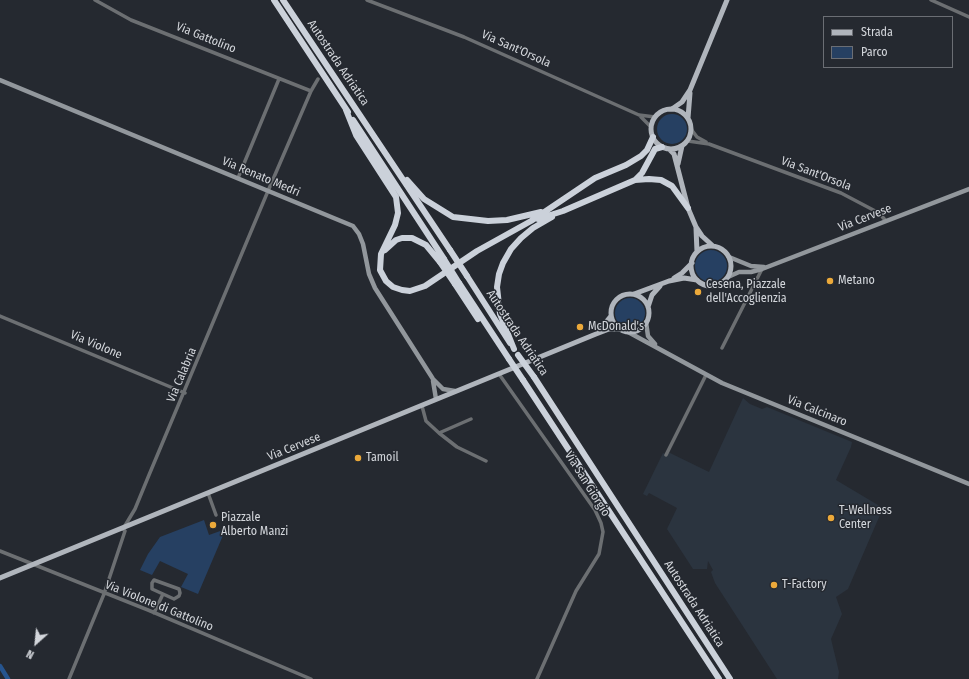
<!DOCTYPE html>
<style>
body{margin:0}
#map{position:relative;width:969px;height:679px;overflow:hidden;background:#252930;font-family:"Fira Sans Condensed",sans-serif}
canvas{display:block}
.legend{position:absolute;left:823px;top:16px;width:130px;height:52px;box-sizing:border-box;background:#252930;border:1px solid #6b6e74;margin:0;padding:5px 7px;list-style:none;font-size:12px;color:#d3d6db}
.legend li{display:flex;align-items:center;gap:8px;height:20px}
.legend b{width:20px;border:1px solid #6b6e74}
.north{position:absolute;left:16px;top:623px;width:40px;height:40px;-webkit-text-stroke:3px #252930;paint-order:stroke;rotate:207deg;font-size:11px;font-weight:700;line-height:16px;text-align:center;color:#d3d6db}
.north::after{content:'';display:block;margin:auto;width:14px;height:18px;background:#d3d6db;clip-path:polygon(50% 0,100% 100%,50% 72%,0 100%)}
</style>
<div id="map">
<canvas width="969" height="679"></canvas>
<ul class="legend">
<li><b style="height:5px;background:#b0b5bc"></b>Strada</li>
<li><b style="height:11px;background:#264062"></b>Parco</li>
</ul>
<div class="north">N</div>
</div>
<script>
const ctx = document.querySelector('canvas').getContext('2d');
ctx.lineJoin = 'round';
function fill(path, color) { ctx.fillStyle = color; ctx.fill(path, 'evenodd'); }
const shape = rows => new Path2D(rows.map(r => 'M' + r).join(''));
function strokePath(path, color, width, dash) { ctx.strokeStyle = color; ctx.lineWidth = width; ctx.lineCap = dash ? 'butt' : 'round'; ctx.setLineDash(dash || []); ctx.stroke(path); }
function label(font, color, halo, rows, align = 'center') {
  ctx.font = font + ' "Fira Sans Condensed",sans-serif'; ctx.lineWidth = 3; ctx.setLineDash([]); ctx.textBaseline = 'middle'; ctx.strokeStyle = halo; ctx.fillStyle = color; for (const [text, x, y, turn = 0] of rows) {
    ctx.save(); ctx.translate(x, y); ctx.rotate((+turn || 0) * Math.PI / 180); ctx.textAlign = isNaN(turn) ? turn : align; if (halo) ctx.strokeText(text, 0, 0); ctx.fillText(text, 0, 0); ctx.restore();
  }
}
fill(shape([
 [743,398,750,404,762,409,767,407,852,442,851,447,836,480,883,508,848,589,836,597,842,614,831,639,839,672,838,679,777,679,715,583,711,572,713,570,708,561,707,569,693,569,667,529,677,508,649,493,647,496,643,494,663,453,667,455,668,452,709,472]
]), '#2b343f');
fill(shape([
 '657 129a15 15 0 1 1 30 0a15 15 0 1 1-30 0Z',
 '695 266a16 16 0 1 1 32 0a16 16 0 1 1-32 0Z',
 '615 313a15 15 0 1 1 30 0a15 15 0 1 1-30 0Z',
 [204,520,209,535,223,530,224,533,198,594,181,587,188,574,160,561,152,575,140,570,148,554,160,537]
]), '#264062');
strokePath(shape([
 [0,666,8,679]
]), '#26548e', 4.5);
strokePath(shape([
 [95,0,131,20,311,91],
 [367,0,464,37,639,115,655,117],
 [931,0,969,17],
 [641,117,651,127],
 [691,129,697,137,706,142],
 [688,141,709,144,841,193,879,213,886,221],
 [238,178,279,79],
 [0,316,185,393],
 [722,348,762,269],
 [499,374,595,510,601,523,603,532,599,554,576,591,537,679],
 [422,406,426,421,439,433,457,447,486,461],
 [439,433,471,419],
 [666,455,706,375],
 [208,493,216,515],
 [0,551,148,610,311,679],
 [154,613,163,594,174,599,179,596,180,593,179,589,154,580,152,583,152,589,163,594],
 [69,679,104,594,125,531,123,529,135,509,149,475,268,191,311,91,318,79]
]), '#6c6f72', 3.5);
strokePath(shape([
 [0,80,353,226,359,234,363,244,369,274,375,288,433,379,443,389,455,391],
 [729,257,751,266,764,267],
 [728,277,739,272,751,272,762,269,969,189],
 [646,322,648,336,655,344],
 [628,332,722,383,969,484],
 [433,381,436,399]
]), '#92979c', 4.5);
strokePath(shape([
 [672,109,682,102,690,90,727,0],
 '651 129a20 20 0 1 1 40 0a20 20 0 1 1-40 0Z',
 [688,118,690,93],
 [669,149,674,154,688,208,696,227,702,236,713,246],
 [678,164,682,146],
 [696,228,697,252],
 '691 266a20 20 0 1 1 40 0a20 20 0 1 1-40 0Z',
 [674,278,682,273,692,263],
 [634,294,669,281,684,278,697,280],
 '611 313a19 19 0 1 1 38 0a19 19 0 1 1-38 0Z',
 [648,307,652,295,660,286],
 [598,332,611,316],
 [0,578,596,334,609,329,619,329]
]), '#b0b5bc', 5);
strokePath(shape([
 [274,0,348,112],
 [283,0,450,250],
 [346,110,356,135,396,197,398,213,395,225,381,254,380,270,386,281,393,287,402,290,410,291,425,286,477,251,531,221,595,178,626,165,641,156,647,150,653,137],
 [353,120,444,259],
 [407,180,424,199,453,217,488,221,507,220,541,212],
 [635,180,642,173,655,149,662,147],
 [538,219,563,211,635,180,649,179,661,180,672,186,688,208],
 [385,250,396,240,402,238,412,238,426,245,440,262],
 [467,276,510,343],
 [459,283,509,359],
 [455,284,478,319],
 [514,349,500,314,497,287,499,274,503,263,511,249,521,238,533,228,552,217],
 [534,377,730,679],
 [523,380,719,679]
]), '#cbd1da', 6);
strokePath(shape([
 [450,250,467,276],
 [444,259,459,283],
 [440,262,455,284],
 [518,355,534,377],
 [509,359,523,380]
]), '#cbd1da', 6);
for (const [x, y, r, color] of [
 [830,281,4,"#eca93a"],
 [698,292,4,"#eca93a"],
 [580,327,4,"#eca93a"],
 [358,458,4,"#eca93a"],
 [831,518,4,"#eca93a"],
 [213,525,4,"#eca93a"],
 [774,585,4,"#eca93a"]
]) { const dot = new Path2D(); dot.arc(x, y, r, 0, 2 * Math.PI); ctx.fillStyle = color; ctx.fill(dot); strokePath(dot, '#252930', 1.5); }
label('12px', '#d3d6db', '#252930', [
 ["Via Gattolino",206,38,22],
 ["Via Sant'Orsola",516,49,24],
 ["Autostrada Adriatica",338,63,56],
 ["Via Sant'Orsola",816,174,21],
 ["Via Renato Medri",261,177,23],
 ["Via Cervese",865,218,-21],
 ["Autostrada Adriatica",517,333,56],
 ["Via Violone",96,345,23],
 ["Via Calabria",182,375,-67],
 ["Via Calcinaro",817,411,22],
 ["Via Cervese",294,447,-22],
 ["Via San Giorgio",587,484,58],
 ["Autostrada Adriatica",694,604,57],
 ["Via Violone di Gattolino",159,606,22]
]);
label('12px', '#d3d6db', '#252930', [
 ["Metano",838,281],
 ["Cesena, Piazzale",706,285],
 ["dell'Accoglienzia",706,299],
 ["McDonald's",588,327],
 ["Tamoil",366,458],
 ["T-Wellness",839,511],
 ["Center",839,525],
 ["Piazzale",221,518],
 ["Alberto Manzi",221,532],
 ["T-Factory",782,585]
], 'left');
</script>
